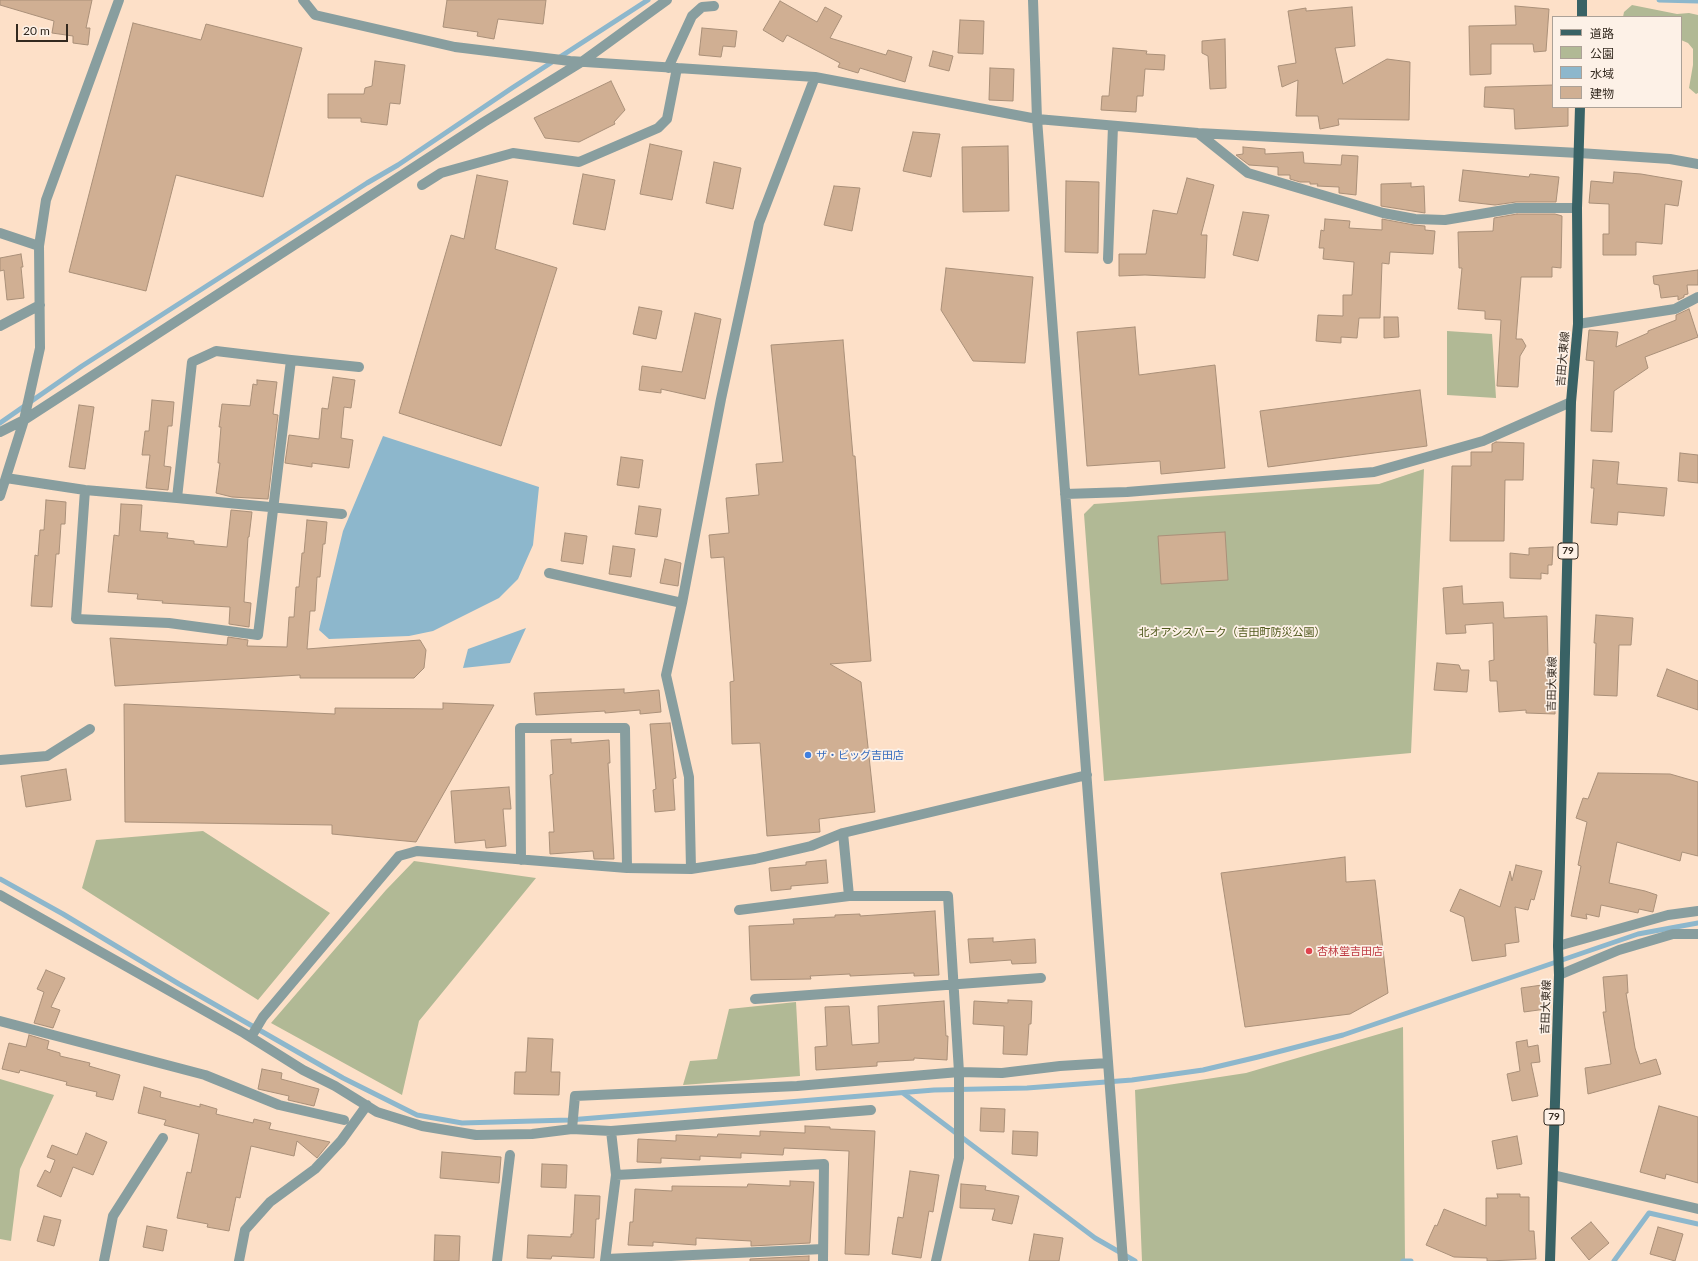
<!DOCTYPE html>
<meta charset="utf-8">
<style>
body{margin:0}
#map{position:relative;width:1698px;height:1261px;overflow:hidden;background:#fde0c8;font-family:Lato,"Noto Sans JP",sans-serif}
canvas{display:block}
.legend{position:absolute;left:1552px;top:16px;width:130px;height:92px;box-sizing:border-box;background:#fdf1e7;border:1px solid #aca197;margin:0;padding:5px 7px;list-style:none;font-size:12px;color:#33291f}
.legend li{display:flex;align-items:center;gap:8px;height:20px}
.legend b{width:20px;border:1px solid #aca197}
.scale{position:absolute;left:16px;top:24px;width:52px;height:18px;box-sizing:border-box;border:2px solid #33291f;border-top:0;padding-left:5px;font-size:12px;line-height:14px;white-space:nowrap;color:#33291f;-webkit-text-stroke:3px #fdf1e7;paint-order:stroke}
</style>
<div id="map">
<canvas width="1698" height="1261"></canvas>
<ul class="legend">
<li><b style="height:5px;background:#396265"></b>道路</li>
<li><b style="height:11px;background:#b1b995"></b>公園</li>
<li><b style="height:11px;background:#8db7cc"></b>水域</li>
<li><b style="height:11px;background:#d0af93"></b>建物</li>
</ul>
<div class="scale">20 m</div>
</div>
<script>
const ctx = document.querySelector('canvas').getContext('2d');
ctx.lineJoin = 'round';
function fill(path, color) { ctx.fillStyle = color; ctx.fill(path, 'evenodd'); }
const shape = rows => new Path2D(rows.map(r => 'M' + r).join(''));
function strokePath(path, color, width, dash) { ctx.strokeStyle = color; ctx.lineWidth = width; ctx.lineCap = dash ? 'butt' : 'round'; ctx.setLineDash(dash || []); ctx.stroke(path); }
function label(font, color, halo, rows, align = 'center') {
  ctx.font = font + ' Lato,"Noto Sans JP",sans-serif'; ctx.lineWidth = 3.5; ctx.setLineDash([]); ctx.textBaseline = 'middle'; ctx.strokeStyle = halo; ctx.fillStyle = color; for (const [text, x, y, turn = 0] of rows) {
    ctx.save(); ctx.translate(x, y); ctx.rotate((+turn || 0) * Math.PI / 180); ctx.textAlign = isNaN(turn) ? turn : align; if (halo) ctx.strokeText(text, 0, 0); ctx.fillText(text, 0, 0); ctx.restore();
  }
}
fill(shape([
 [1632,5,1677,14,1689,13,1698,15,1698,93,1696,94,1689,88,1693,65,1693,49,1688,43,1681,40,1681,17,1623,17,1624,12],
 [1447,331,1492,334,1496,398,1447,395],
 [1424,469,1411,753,1104,781,1084,514,1094,504,1379,484],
 [203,831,330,913,258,1000,82,888,96,840],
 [414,861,536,878,419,1021,402,1095,271,1023,386,890],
 [796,1002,800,1076,683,1085,690,1061,717,1059,729,1009],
 [1403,1027,1405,1261,1142,1261,1135,1090,1246,1073],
 [0,1079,54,1095,20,1169,11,1241,0,1239]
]), '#b1b995');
fill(shape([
 [383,436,539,487,533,545,518,579,499,598,433,631,409,636,329,639,319,630,343,531],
 [526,628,510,663,463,668,468,649]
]), '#8db7cc');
strokePath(shape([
 [1659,0,1698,1],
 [0,423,82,366,367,183,398,165,512,88,648,0],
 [0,879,63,914,179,984,343,1078,417,1115,462,1123,569,1120,934,1090,1027,1088,1132,1080,1203,1070,1258,1057,1343,1035,1638,934,1698,923],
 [903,1093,1095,1238,1135,1261],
 [1403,1261,1411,1261],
 [1614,1261,1649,1213,1698,1224]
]), '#8db7cc', 5);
const building = shape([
 [0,0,92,0,86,28,90,28,88,45,73,43,73,36,52,33,54,21,0,5,0,0],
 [447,0,546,0,543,24,498,19,494,39,477,36,478,32,443,27,447,0],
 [780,1,817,22,825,7,842,16,830,38,886,55,888,50,912,57,905,82,860,68,858,73,838,67,840,63,787,35,783,42,763,30,780,1],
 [1515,6,1549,9,1546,51,1534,52,1533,44,1491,44,1491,74,1470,75,1469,26,1516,25,1515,6],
 [1352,7,1355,46,1335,48,1343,84,1387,59,1410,62,1409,120,1338,119,1339,125,1320,129,1318,116,1296,116,1298,80,1282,87,1278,66,1296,63,1288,11,1306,8,1306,11,1352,7],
 [960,20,984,21,983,54,958,53,960,20],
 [133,23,201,40,206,24,302,48,263,197,176,175,146,291,69,272,133,23],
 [702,28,737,31,735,47,723,46,721,57,699,55,702,28],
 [1225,39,1226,88,1210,89,1208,56,1202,53,1202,41,1225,39],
 [1113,48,1147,51,1146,54,1165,55,1164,70,1145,69,1143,96,1137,96,1136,112,1101,110,1102,96,1109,96,1113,48],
 [933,51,953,56,949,71,929,66,933,51],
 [375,61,405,65,400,104,390,103,387,125,361,122,361,118,328,118,328,94,364,94,365,88,372,86,375,61],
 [990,68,1014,69,1013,101,989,100,990,68],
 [611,81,625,110,614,122,615,124,579,142,545,138,534,118,611,81],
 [1553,85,1553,107,1568,107,1568,126,1515,129,1514,109,1484,107,1485,87,1553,85],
 [913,132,940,134,931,177,903,171,913,132],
 [650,144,682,151,672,200,640,194,650,144],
 [1008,146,1009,211,963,212,962,147,1008,146],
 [1243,147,1265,149,1265,154,1303,152,1304,163,1341,165,1342,155,1358,156,1356,195,1339,193,1339,187,1317,186,1318,184,1310,184,1310,182,1300,182,1290,179,1290,175,1278,175,1278,167,1249,165,1236,155,1243,154,1243,147],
 [714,162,741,168,733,209,706,203,714,162],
 [1463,170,1529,177,1530,174,1559,177,1556,202,1516,202,1495,205,1459,201,1463,170],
 [1614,172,1641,174,1682,181,1678,206,1665,204,1662,244,1636,242,1636,255,1603,255,1603,234,1609,234,1609,204,1589,203,1591,181,1613,183,1614,172],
 [583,174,615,180,605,230,573,224,583,174],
 [477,175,508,181,495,249,557,268,501,446,399,413,451,235,464,239,477,175],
 [1187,178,1214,185,1201,235,1207,235,1205,278,1145,275,1119,276,1119,254,1146,254,1153,210,1177,214,1187,178],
 [1066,181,1099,182,1098,253,1065,252,1066,181],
 [1411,183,1411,187,1424,186,1425,213,1381,206,1381,184,1411,183],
 [834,186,860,188,852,231,824,225,834,186],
 [1243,212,1269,215,1258,261,1233,255,1243,212],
 [1517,214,1555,214,1562,216,1561,268,1552,267,1552,277,1521,277,1516,339,1522,339,1526,346,1520,356,1518,387,1497,386,1501,320,1485,319,1485,311,1458,309,1462,268,1459,268,1458,232,1493,231,1494,218,1517,214],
 [1325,219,1350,221,1349,228,1382,230,1382,219,1414,225,1425,226,1425,230,1435,231,1433,254,1390,252,1389,264,1382,263,1380,318,1359,318,1357,338,1341,337,1341,343,1316,341,1318,315,1343,316,1343,295,1352,295,1354,262,1323,259,1324,248,1319,248,1321,230,1324,231,1325,219],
 [21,254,23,267,21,267,24,298,7,300,4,270,0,271,0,258,21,254],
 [946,268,1033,277,1025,363,973,361,941,310,946,268],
 [1698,270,1698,285,1687,285,1688,294,1684,295,1684,297,1678,300,1678,296,1661,298,1659,285,1654,284,1653,276,1698,270],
 [639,307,662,311,656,339,633,334,639,307],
 [1689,309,1698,337,1645,357,1648,368,1614,391,1612,432,1591,431,1594,361,1586,360,1589,330,1618,332,1616,347,1648,333,1648,331,1676,320,1676,315,1689,309],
 [695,313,721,319,705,399,661,389,661,393,639,390,642,366,682,372,695,313],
 [1384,317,1398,317,1399,337,1384,338,1384,317],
 [1135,327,1139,375,1215,365,1225,468,1161,474,1160,461,1087,466,1077,332,1135,327],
 [843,340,853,456,855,456,871,661,830,664,861,682,875,812,819,819,820,832,767,836,760,743,732,744,730,682,734,681,724,557,711,558,709,535,729,533,726,498,759,495,756,464,783,462,771,345,843,340],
 [333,377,355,380,351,408,344,407,341,438,353,440,349,468,312,463,312,467,285,463,289,435,319,439,322,408,328,409,333,377],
 [257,380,277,382,273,414,278,415,268,499,232,497,216,493,220,463,218,463,221,427,219,427,222,404,250,406,253,384,257,385,257,380],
 [1420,390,1427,446,1268,467,1260,411,1420,390],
 [152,400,174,402,172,426,168,426,164,466,171,467,168,490,146,488,150,455,142,455,145,431,149,431,152,400],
 [79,405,94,407,85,469,69,467,79,405],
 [1496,442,1524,443,1523,480,1505,480,1504,541,1450,541,1452,466,1471,466,1471,452,1492,452,1492,444,1496,442],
 [1680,453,1698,455,1698,483,1678,481,1680,453],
 [621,457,643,460,639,488,617,485,621,457],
 [1593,460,1619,462,1617,484,1667,488,1664,516,1618,512,1617,525,1591,523,1594,488,1591,488,1593,460],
 [46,500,66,502,65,524,61,524,59,554,56,554,52,607,31,606,35,555,38,556,40,530,44,530,46,500],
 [121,504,142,505,140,531,168,533,167,538,194,541,194,544,227,547,231,510,252,512,249,537,248,537,244,602,251,603,249,627,229,624,230,607,162,603,163,601,137,599,138,594,108,592,114,535,119,536,121,504],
 [639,506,661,509,657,537,635,534,639,506],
 [307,520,327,522,325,544,323,544,320,577,317,577,315,611,310,611,307,649,420,640,426,650,424,668,414,678,300,678,300,675,115,686,110,638,227,645,228,637,248,640,247,646,287,647,289,617,294,617,296,587,299,587,302,553,304,553,307,520],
 [1225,532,1228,580,1161,584,1158,536,1225,532],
 [565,533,587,536,583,564,561,561,565,533],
 [613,546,635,549,631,577,609,574,613,546],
 [1553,547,1552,565,1548,565,1548,574,1541,573,1541,579,1510,578,1510,553,1529,555,1529,548,1553,547],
 [665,559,681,563,678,586,660,583,665,559],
 [1462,586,1463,604,1503,602,1504,618,1547,616,1548,658,1556,658,1555,714,1526,713,1526,710,1499,712,1497,681,1490,681,1489,661,1494,660,1493,623,1465,625,1466,633,1446,634,1443,588,1462,586],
 [1596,615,1633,618,1631,645,1619,645,1617,696,1594,695,1596,643,1594,643,1596,615],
 [1437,663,1459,665,1461,670,1469,670,1467,692,1434,690,1437,663],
 [1667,669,1698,681,1698,710,1657,696,1667,669],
 [624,689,624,693,659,690,661,712,640,714,640,710,605,713,605,711,536,715,534,693,624,689],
 [443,703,494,705,416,842,332,834,332,825,125,822,124,704,335,714,335,708,443,709,443,703],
 [670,723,676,778,673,779,675,810,655,812,653,790,656,789,650,724,670,723],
 [571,739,571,743,609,740,610,763,608,763,614,859,594,859,593,851,550,854,549,832,554,832,550,775,553,774,551,740,571,739],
 [66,769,71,800,26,807,21,776,66,769],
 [1598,773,1670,774,1698,782,1698,856,1682,852,1680,861,1617,842,1609,883,1645,891,1657,895,1653,912,1639,909,1638,913,1601,905,1599,917,1586,914,1587,919,1571,916,1581,866,1578,865,1587,822,1576,818,1583,798,1588,799,1598,773],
 [509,787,511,809,503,809,506,846,486,848,485,840,455,843,451,791,509,787],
 [1345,857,1346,882,1375,880,1388,993,1350,1014,1245,1027,1221,873,1345,857],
 [826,860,828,883,791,886,791,889,771,891,769,868,806,865,806,862,826,860],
 [1516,865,1542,871,1534,900,1531,899,1528,910,1515,907,1519,942,1505,944,1506,956,1472,961,1464,917,1450,911,1460,889,1500,907,1510,871,1512,881,1516,865],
 [935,911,939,975,914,976,914,973,850,976,850,974,810,976,811,979,751,980,749,926,794,924,793,919,835,917,835,915,860,914,860,916,935,911],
 [993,938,993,942,1035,939,1036,963,1012,964,1011,960,970,963,968,939,993,938],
 [46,970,65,978,51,1007,60,1010,53,1028,34,1023,44,992,37,989,46,970],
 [1627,975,1628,993,1626,993,1635,1048,1640,1064,1656,1059,1661,1074,1588,1094,1585,1068,1611,1064,1603,1012,1606,1012,1603,977,1627,975],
 [1542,985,1546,1009,1524,1012,1521,988,1542,985],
 [1008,1000,1032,1001,1031,1024,1029,1024,1027,1055,1003,1054,1004,1026,973,1024,974,1001,1008,1003,1008,1000],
 [944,1001,946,1036,948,1036,947,1060,914,1058,914,1060,877,1062,877,1066,816,1070,815,1047,827,1046,825,1007,849,1006,852,1045,879,1043,878,1006,944,1001],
 [29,1035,49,1041,47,1049,60,1053,60,1056,90,1063,89,1066,120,1075,113,1100,96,1096,97,1092,66,1085,67,1082,20,1070,19,1073,2,1069,9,1043,26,1047,29,1035],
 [528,1038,553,1039,551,1072,560,1072,559,1095,514,1094,515,1072,526,1072,528,1038],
 [1527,1040,1528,1047,1538,1045,1540,1062,1531,1063,1538,1096,1512,1101,1507,1074,1520,1071,1516,1042,1527,1040],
 [262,1069,282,1073,281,1079,319,1089,314,1106,288,1100,289,1096,258,1089,262,1069],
 [144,1087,161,1092,160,1097,200,1107,200,1104,217,1109,216,1114,253,1123,254,1119,271,1123,269,1129,330,1142,317,1158,297,1141,294,1156,251,1146,240,1198,236,1197,229,1231,207,1227,208,1224,177,1218,187,1172,191,1173,199,1134,164,1125,166,1120,138,1113,144,1087],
 [1659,1106,1698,1117,1698,1183,1666,1174,1665,1179,1640,1172,1659,1106],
 [981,1108,1005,1109,1004,1132,980,1131,981,1108],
 [805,1126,830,1127,830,1129,875,1131,869,1255,845,1254,849,1151,784,1148,783,1155,741,1153,741,1158,700,1156,700,1160,661,1158,661,1163,637,1162,638,1139,676,1141,676,1135,717,1137,718,1134,760,1136,760,1131,805,1133,805,1126],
 [1013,1131,1038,1132,1037,1156,1012,1154,1013,1131],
 [86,1133,107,1142,93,1175,73,1167,61,1197,37,1186,45,1170,50,1173,55,1160,47,1157,52,1145,77,1155,86,1133],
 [1517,1136,1522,1164,1497,1169,1492,1141,1517,1136],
 [442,1152,501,1157,499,1183,440,1178,442,1152],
 [542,1164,567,1165,566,1188,541,1187,542,1164],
 [910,1171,939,1175,933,1212,929,1211,921,1258,892,1254,898,1217,903,1218,910,1171],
 [790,1181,814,1182,810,1243,751,1246,751,1241,696,1238,696,1245,653,1242,653,1246,628,1245,630,1222,633,1222,635,1189,672,1191,672,1186,747,1187,748,1184,790,1186,790,1181],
 [961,1184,986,1186,985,1190,1019,1196,1012,1224,992,1220,995,1209,960,1208,961,1184],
 [1497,1194,1520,1194,1520,1197,1529,1197,1529,1231,1534,1231,1536,1259,1487,1261,1487,1258,1454,1257,1426,1245,1435,1225,1437,1226,1444,1209,1486,1226,1486,1198,1498,1198,1497,1194],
 [575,1195,600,1196,599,1219,596,1219,594,1258,552,1256,551,1259,527,1258,528,1235,571,1237,571,1234,573,1234,575,1195],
 [44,1216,61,1220,54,1246,37,1241,44,1216],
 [1591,1222,1609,1243,1589,1260,1571,1238,1591,1222],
 [147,1226,167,1230,163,1251,143,1247,147,1226],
 [1658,1227,1683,1234,1675,1261,1650,1254,1658,1227],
 [1034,1234,1063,1238,1059,1261,1029,1261,1034,1234],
 [435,1235,460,1236,459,1261,434,1261,435,1235],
 [809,1256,809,1261,750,1261,750,1259,809,1256]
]);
fill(building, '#d0af93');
strokePath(building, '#aa9079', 1);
strokePath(shape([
 [303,0,315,15,455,47,570,61,815,77,1037,119,1198,133,1579,153,1670,159,1698,164],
 [1033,0,1037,119,1123,1261],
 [668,68,692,16,702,7,714,6],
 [1198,133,1248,173,1383,213,1415,219,1445,220,1516,208,1577,208],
 [422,185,441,173,513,153,579,162,658,128,667,119,677,68],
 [0,233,39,246],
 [1108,259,1113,126],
 [1578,324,1675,309,1698,297],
 [0,326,40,305],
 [0,432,24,420,484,122,583,61,667,0],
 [6,478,85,490,177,498,342,514],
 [85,490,76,619,169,623,258,635,291,360],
 [1065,494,1127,492,1374,472,1483,441,1571,402],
 [0,496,24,420,40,348,39,246,46,200,119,0],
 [177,498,192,362,216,351,291,360,359,367],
 [549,573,682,603,666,675,689,777,691,869],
 [682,603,721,399,759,223,815,77],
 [0,760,47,756,90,729],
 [843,833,1087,775],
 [521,860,520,728,625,728,627,868],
 [0,895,244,1033,303,1070,335,1086,377,1112,422,1126,476,1135,532,1134,572,1129],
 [739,910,849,896,948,896,959,1072,959,1158,936,1261],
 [1558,946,1668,915,1698,911],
 [1559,975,1619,950,1673,934,1698,934],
 [755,999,1041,978],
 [0,1021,205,1075,279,1105,344,1120],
 [251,1037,263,1017,399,856,417,851,627,868,691,869,755,859,811,846,843,833,849,896],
 [611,1131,572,1129,575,1096,797,1086,959,1072,1002,1073,1060,1066,1108,1063],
 [616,1175,824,1164,823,1261],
 [1553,1175,1698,1209],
 [606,1259,823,1249],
 [104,1261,113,1216,163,1138],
 [239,1261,245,1230,270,1202,315,1169,341,1141,367,1105],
 [497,1261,510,1155],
 [605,1261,616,1175,611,1131,871,1110]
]), '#889e9f', 10);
strokePath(shape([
 [1582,17,1582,0],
 [1550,1261,1559,975,1558,946,1571,402,1578,324,1577,208,1580,107]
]), '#396265', 10);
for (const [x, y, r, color] of [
 [808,755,4,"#3f7fe0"],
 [1309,951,4,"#e0444e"]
]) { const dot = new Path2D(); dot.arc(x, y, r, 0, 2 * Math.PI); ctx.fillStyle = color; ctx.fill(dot); strokePath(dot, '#fdf1e7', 1.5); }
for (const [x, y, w] of [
 [1568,551,20],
 [1554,1117,20]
]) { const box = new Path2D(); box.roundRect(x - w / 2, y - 8, w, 16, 3); ctx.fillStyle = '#fdf1e7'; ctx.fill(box); strokePath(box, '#33291f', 1); }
label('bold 10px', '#33291f', null, [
 ["79",1568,551],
 ["79",1554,1117]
]);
label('11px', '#33291f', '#fdf1e7', [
 ["吉田大東線",1563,359,-85],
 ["吉田大東線",1552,684,-89],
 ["吉田大東線",1546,1007,-88]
]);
label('11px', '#4e581b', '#fdf1e7', [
 ["北オアシスパーク（吉田町防災公園）",1232,632]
]);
label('11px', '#366cbe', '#fdf1e7', [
 ["ザ・ビッグ吉田店",816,755]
], 'left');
label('11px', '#be3a42', '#fdf1e7', [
 ["杏林堂吉田店",1317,951]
], 'left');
</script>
